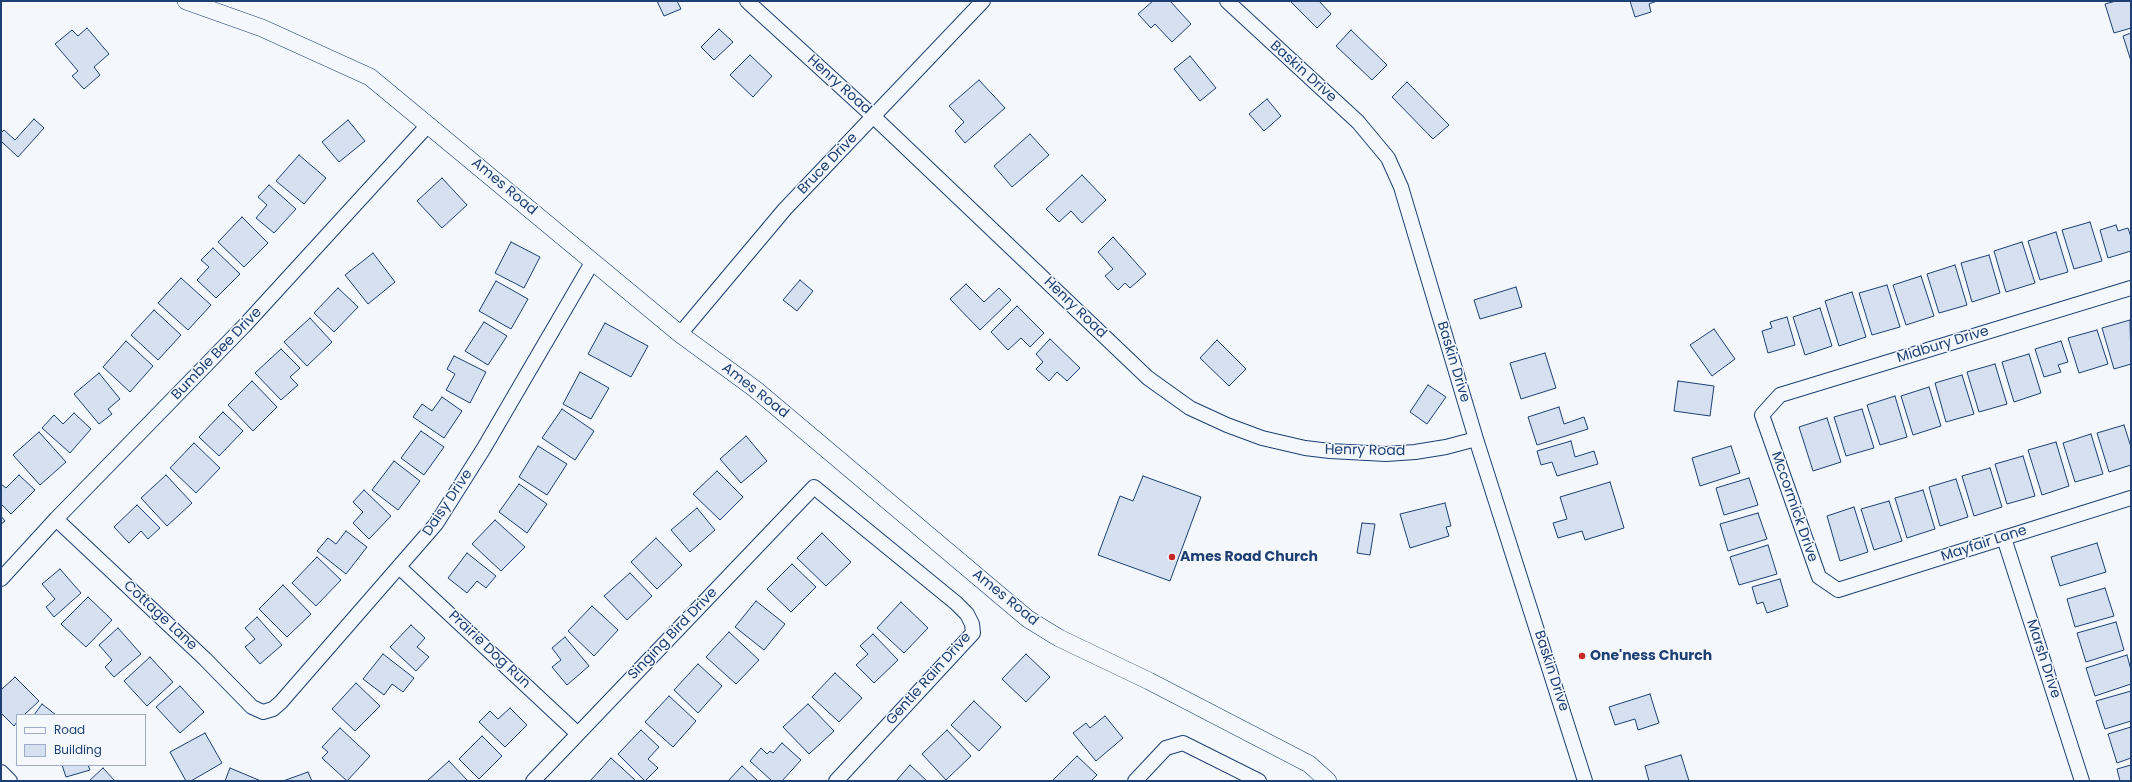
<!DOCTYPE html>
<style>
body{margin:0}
#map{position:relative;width:2132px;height:782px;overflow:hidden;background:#f4f7fb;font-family:Poppins,sans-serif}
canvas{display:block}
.frame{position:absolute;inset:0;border:2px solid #1d3f73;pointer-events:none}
.legend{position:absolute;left:16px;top:714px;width:130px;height:52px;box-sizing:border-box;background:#f4f7fb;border:1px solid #9eadc5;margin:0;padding:5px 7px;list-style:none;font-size:12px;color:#1d3f73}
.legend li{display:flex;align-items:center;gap:8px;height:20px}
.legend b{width:20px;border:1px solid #9eadc5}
</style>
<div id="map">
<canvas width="2132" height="782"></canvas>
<div class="frame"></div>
<ul class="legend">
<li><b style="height:5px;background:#f4f7fb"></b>Road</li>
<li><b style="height:11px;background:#d5e0f0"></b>Building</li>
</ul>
</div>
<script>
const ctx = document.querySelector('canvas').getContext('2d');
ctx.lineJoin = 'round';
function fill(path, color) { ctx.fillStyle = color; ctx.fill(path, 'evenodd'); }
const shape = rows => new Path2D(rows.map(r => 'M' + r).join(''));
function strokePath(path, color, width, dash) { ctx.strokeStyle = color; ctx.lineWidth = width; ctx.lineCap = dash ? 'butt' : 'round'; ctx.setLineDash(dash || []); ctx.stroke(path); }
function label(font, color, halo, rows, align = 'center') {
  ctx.font = font + ' Poppins,sans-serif'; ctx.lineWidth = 3; ctx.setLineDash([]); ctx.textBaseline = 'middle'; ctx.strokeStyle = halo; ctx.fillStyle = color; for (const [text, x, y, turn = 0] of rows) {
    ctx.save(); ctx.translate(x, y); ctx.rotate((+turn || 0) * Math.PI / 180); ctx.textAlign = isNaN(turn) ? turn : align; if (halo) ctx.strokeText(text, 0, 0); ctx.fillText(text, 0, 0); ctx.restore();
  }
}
const building = shape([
 [657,1,677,1,681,9,664,16,657,1],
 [1153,1,1170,1,1191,24,1172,42,1155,24,1151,28,1138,14,1153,1],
 [1290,1,1319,1,1331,14,1317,28,1290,1],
 [1630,1,1657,1,1649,4,1651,12,1635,17,1630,1],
 [2116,1,2131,1,2131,28,2114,33,2105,4,2116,1],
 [87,28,109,54,94,67,100,75,84,89,72,76,78,71,55,44,72,30,78,36,87,28],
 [719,29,733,42,714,60,701,47,719,29],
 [1351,30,1387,65,1372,80,1336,46,1351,30],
 [2131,33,2131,61,2123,36,2131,33],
 [750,55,772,76,753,97,730,75,750,55],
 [1190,56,1216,88,1200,101,1174,69,1190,56],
 [979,80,1005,108,965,143,955,131,964,122,949,106,979,80],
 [1407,82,1449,125,1433,139,1392,97,1407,82],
 [1267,99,1281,116,1264,131,1249,114,1267,99],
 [34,119,44,128,18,157,1,141,1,133,4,130,15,140,34,119],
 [348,120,365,141,339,162,322,142,348,120],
 [1030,134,1049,155,1012,187,994,166,1030,134],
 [299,155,326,178,304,204,276,181,299,155],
 [1082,175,1106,200,1082,223,1071,211,1059,222,1046,209,1082,175],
 [442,178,467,205,442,228,417,201,442,178],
 [269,185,296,209,274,233,256,218,267,205,258,197,269,185],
 [242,217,268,243,244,267,218,242,242,217],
 [2090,222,2102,261,2074,269,2062,230,2090,222],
 [2116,225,2118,231,2128,228,2131,237,2131,251,2108,258,2100,230,2116,225],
 [2056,232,2068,272,2040,280,2028,241,2056,232],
 [1113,237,1146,274,1130,288,1125,283,1118,290,1105,276,1113,269,1098,252,1113,237],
 [511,242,540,257,524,288,495,273,511,242],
 [2022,242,2035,283,2006,292,1994,251,2022,242],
 [213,248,240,274,216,298,197,280,209,267,201,260,213,248],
 [373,253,395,282,368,304,345,275,373,253],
 [1989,255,2000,293,1972,302,1961,263,1989,255],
 [1955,265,1967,305,1939,313,1927,274,1955,265],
 [1921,276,1934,316,1906,325,1893,285,1921,276],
 [181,278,211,305,188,330,158,303,181,278],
 [800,280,813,291,797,311,783,300,800,280],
 [496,281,528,299,511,329,479,311,496,281],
 [966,284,984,302,999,288,1011,300,980,330,950,299,966,284],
 [1887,285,1900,327,1872,335,1859,293,1887,285],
 [1516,287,1522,307,1480,319,1474,300,1516,287],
 [338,288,358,307,334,332,314,313,338,288],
 [1852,292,1866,337,1839,346,1825,301,1852,292],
 [1017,306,1044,333,1030,347,1021,338,1008,350,991,332,1017,306],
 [1820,308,1832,346,1805,355,1793,317,1820,308],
 [154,310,181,335,158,360,131,335,154,310],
 [1787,317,1795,345,1768,353,1762,331,1772,328,1770,322,1787,317],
 [310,318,332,342,307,366,284,342,310,318],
 [2130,320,2131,364,2114,369,2102,328,2130,320],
 [484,322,507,336,488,365,465,351,484,322],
 [605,323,648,346,631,377,588,354,605,323],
 [1714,329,1735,359,1712,376,1690,345,1714,329],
 [2097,330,2108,364,2079,373,2068,338,2097,330],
 [1050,339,1080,368,1067,381,1057,372,1049,381,1036,369,1043,362,1036,354,1050,339],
 [1217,340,1246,369,1229,386,1200,358,1217,340],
 [126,341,153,366,130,392,103,367,126,341],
 [2061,341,2068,362,2058,365,2061,372,2044,377,2035,349,2061,341],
 [281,349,300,368,290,377,298,385,281,400,255,373,281,349],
 [1545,353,1556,388,1521,399,1510,363,1545,353],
 [2029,354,2041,393,2014,402,2002,362,2029,354],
 [454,356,486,372,470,403,446,390,455,374,447,369,454,356],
 [1995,364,2007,404,1979,412,1967,372,1995,364],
 [580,372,609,388,591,419,563,404,580,372],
 [99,373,120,399,108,409,112,414,99,424,74,394,99,373],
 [1962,375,1974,414,1946,422,1935,383,1962,375],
 [252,381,277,407,253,431,228,405,252,381],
 [1678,381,1714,386,1710,416,1674,411,1678,381],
 [1428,385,1446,397,1427,424,1410,412,1428,385],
 [1929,387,1941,426,1913,435,1901,396,1929,387],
 [1895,396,1907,437,1880,445,1867,405,1895,396],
 [442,397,462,411,444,438,413,417,422,404,432,411,442,397],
 [1559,407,1564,424,1584,417,1588,429,1537,445,1528,417,1559,407],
 [562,409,594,431,575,460,542,438,562,409],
 [1862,409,1874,448,1846,456,1834,417,1862,409],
 [223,412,243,431,219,456,199,437,223,412],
 [74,413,91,429,70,453,42,428,54,415,63,424,74,413],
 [1827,418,1841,462,1813,471,1799,427,1827,418],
 [2124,425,2131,447,2131,465,2109,472,2097,433,2124,425],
 [421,431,444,447,424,475,401,458,421,431],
 [39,432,66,462,40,485,13,455,39,432],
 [2091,434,2103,474,2075,482,2063,443,2091,434],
 [746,436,767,461,741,483,720,459,746,436],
 [1571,441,1575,457,1594,451,1598,464,1557,476,1552,462,1541,465,1537,451,1571,441],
 [2056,442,2069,486,2042,495,2028,450,2056,442],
 [194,443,220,468,196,493,170,468,194,443],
 [538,446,567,464,547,495,519,477,538,446],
 [1731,446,1740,473,1700,486,1692,458,1731,446],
 [2023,456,2035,496,2007,504,1995,464,2023,456],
 [394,461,420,481,398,510,372,490,394,461],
 [1990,468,2002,507,1974,516,1962,476,1990,468],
 [717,471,743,497,720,520,693,494,717,471],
 [19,475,35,490,11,514,1,504,1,484,6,488,19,475],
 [166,475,192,503,167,526,141,498,166,475],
 [1143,476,1201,497,1170,581,1098,555,1120,496,1133,501,1143,476],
 [1749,478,1758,505,1724,515,1716,488,1749,478],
 [1956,479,1968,517,1940,526,1929,487,1956,479],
 [1610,482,1624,528,1585,540,1582,531,1558,538,1553,523,1567,519,1560,497,1610,482],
 [519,484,547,504,527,533,499,512,519,484],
 [364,490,391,516,369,539,353,523,363,512,353,502,364,490],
 [1923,490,1935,529,1907,538,1895,498,1923,490],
 [1889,501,1902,541,1874,550,1861,509,1889,501],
 [1445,503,1451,526,1446,527,1449,536,1410,548,1400,514,1445,503],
 [137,505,160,528,148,539,141,531,129,543,114,527,137,505],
 [1854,507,1868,552,1840,561,1827,516,1854,507],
 [697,508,715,530,690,552,671,530,697,508],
 [1758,513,1767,539,1728,551,1720,524,1758,513],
 [1,516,5,521,1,524,1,516],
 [495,520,525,547,501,571,472,544,495,520],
 [1362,523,1375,524,1370,555,1357,553,1362,523],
 [346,531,367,547,346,574,317,551,328,538,336,544,346,531],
 [822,533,851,562,826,586,797,558,822,533],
 [656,538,682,565,657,589,631,562,656,538],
 [2097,543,2106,572,2060,586,2051,557,2097,543],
 [1768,545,1777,574,1739,585,1730,557,1768,545],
 [467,553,496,576,486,588,477,581,467,593,448,578,467,553],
 [317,557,341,580,316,606,292,583,317,557],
 [792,564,816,587,791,612,767,589,792,564],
 [60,569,81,593,54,617,46,607,55,599,42,584,60,569],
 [630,573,652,596,627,620,604,596,630,573],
 [1780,579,1788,606,1767,613,1763,602,1757,604,1752,587,1780,579],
 [283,585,311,614,287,637,259,609,283,585],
 [2105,588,2114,616,2075,627,2067,599,2105,588],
 [88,597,112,620,86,647,61,624,88,597],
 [756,601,785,624,764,650,735,627,756,601],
 [901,602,928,628,904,653,877,628,901,602],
 [592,606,618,630,594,656,568,631,592,606],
 [257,617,282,645,260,664,245,647,255,639,245,628,257,617],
 [2116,622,2124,650,2086,662,2077,633,2116,622],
 [411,625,425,638,417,647,429,657,416,671,390,647,411,625],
 [118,628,141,654,114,677,105,667,112,660,99,645,118,628],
 [729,632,759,660,736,684,706,657,729,632],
 [873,634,898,660,874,683,856,665,868,654,860,646,873,634],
 [565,637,589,666,567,685,552,667,561,660,552,648,565,637],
 [383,654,414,678,403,692,392,684,384,695,363,679,383,654],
 [1026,654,1050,677,1026,702,1002,679,1026,654],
 [2127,655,2131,670,2131,684,2095,696,2086,668,2127,655],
 [150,657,173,682,147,706,124,681,150,657],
 [698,664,722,686,698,713,674,690,698,664],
 [835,673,862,698,839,722,812,697,835,673],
 [15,677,39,701,24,715,17,715,17,722,14,726,1,713,1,690,15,677],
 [356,683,380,706,355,731,332,709,356,683],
 [180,686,204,712,180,733,156,707,180,686],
 [2131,691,2131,721,2105,729,2096,701,2131,691],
 [1650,694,1659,723,1638,730,1635,719,1615,725,1609,707,1650,694],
 [669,696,696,721,673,747,645,722,669,696],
 [974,701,1001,727,979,751,951,725,974,701],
 [42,704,56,715,34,715,42,704],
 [808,704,834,731,809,754,783,727,808,704],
 [510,708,527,725,505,747,479,722,490,711,498,719,510,708],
 [1105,716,1123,738,1096,761,1073,733,1086,723,1090,728,1105,716],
 [2131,727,2131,758,2117,763,2108,734,2131,727],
 [340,728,370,756,347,781,322,758,328,752,322,747,340,728],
 [641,730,659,747,648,759,658,768,645,781,618,754,641,730],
 [947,730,971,756,946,780,922,754,947,730],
 [205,733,222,763,191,781,186,781,170,752,205,733],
 [482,736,502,756,479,779,459,759,482,736],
 [782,743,801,760,782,781,772,781,750,761,761,748,767,754,770,751,773,753,782,743],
 [1681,755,1689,781,1649,781,1645,766,1681,755],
 [1077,756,1097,775,1091,781,1054,781,1053,780,1077,756],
 [611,758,635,780,633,781,590,781,611,758],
 [449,761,468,781,427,781,449,761],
 [62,765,88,765,90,770,66,777,62,765],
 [910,765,927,781,896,781,910,765],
 [2131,765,2131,781,2120,781,2117,769,2131,765],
 [742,766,758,781,728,781,742,766],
 [103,768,115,781,89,781,103,768],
 [230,768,261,781,225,781,230,768],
 [308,772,312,781,283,781,308,772]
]);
fill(building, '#d5e0f0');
strokePath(building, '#1d3f73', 1);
const minor = shape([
 [747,1,874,117,1148,378,1190,408,1227,425,1262,438,1305,448,1330,451,1386,454,1415,452,1446,447,1476,439],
 [1227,1,1358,122,1388,158,1401,187,1476,439,1585,781],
 [2131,288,1780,395,1762,415,1819,577,1838,590,2131,498],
 [680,334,785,209,983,1],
 [56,519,205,659,252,707,263,712,273,709,281,702,436,524,484,448,593,261],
 [2004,538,2082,781],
 [399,567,578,734],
 [1,579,56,519,245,325,428,125],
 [1,772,10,781],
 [533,781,814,487,956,603,967,614,972,624,973,633,836,781],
 [1135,781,1166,748,1183,743,1259,781]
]);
const tertiary = shape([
 [186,1,262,28,370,77,680,334,755,389,1028,619,1059,638,1149,681,1309,764,1328,781]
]);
strokePath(minor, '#1d3f73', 16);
strokePath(tertiary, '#1d3f73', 18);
strokePath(minor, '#f4f7fb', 14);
strokePath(tertiary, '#f4f7fb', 17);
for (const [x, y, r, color] of [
 [1172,557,4,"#c62828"],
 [1582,656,4,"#c62828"]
]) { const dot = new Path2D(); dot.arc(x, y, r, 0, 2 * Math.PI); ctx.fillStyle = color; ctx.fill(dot); strokePath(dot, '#f4f7fb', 1.5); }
label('14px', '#1d3f73', '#f4f7fb', [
 ["Baskin Drive",1303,72,42],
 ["Henry Road",839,85,42],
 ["Bruce Drive",828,164,-46],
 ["Ames Road",504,187,40],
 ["Henry Road",1075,308,44],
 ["Midbury Drive",1943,345,-17],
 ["Bumble Bee Drive",217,354,-46],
 ["Baskin Drive",1453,362,73],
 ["Ames Road",755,391,38],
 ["Henry Road",1365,451,1],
 ["Daisy Drive",448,503,-56],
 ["Mccormick Drive",1794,507,71],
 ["Mayfair Lane",1984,544,-18],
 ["Ames Road",1005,598,39],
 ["Cottage Lane",160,616,43],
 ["Singing Bird Drive",673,634,-46],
 ["Prairie Dog Run",489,650,43],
 ["Marsh Drive",2043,659,72],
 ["Baskin Drive",1551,671,72],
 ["Gentle Rain Drive",929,679,-48]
]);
label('bold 14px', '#1d3f73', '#f4f7fb', [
 ["Ames Road Church",1180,557],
 ["One'ness Church",1590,656]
], 'left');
</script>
